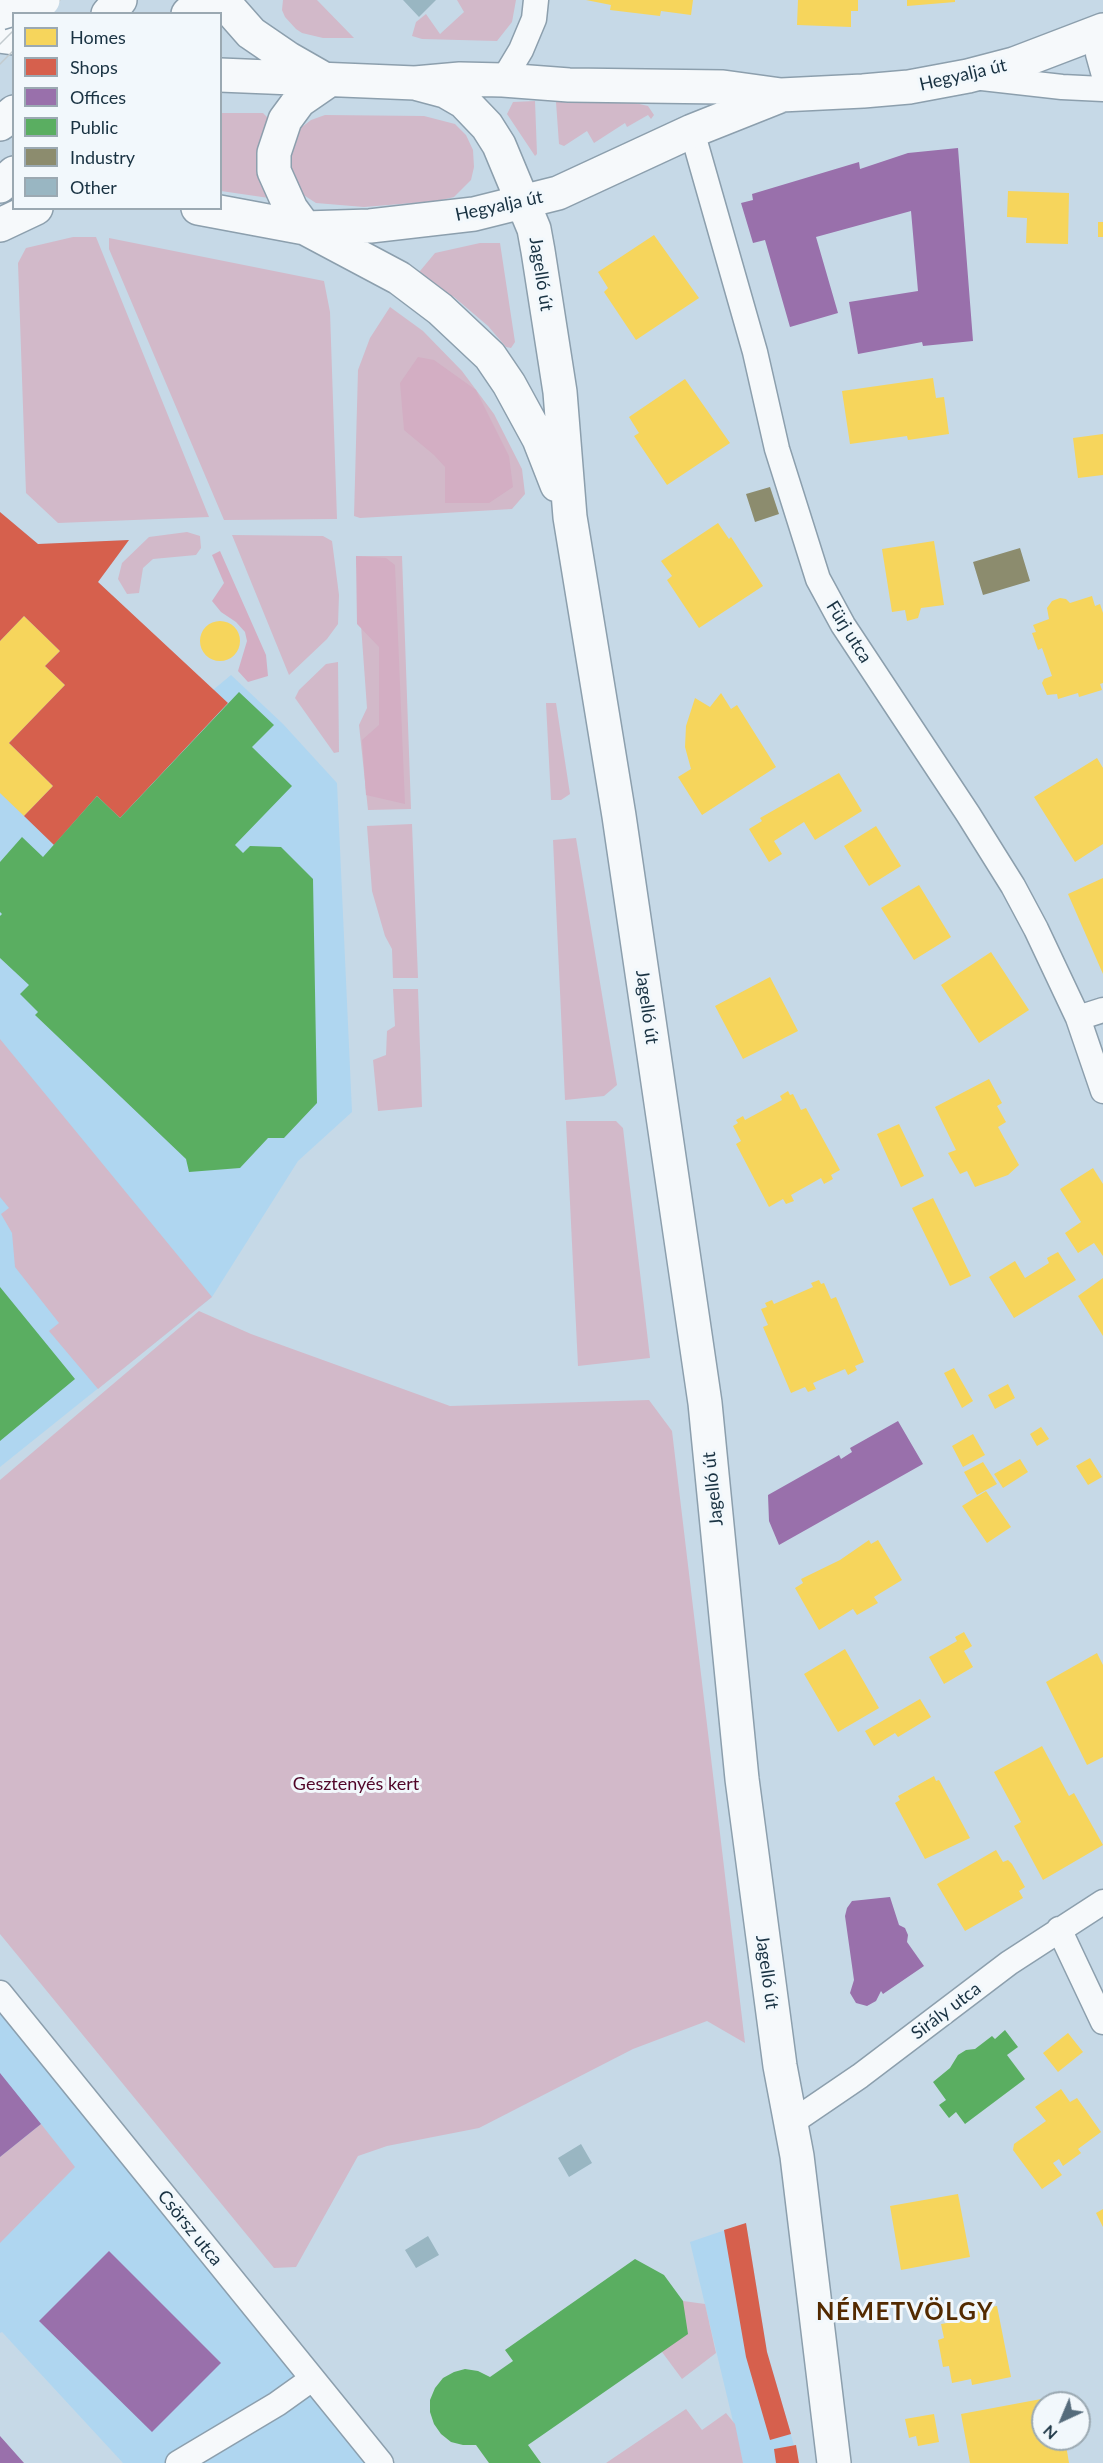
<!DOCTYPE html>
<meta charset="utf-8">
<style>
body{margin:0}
#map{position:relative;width:1103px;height:2463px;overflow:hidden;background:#c6d9e7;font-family:Lato,sans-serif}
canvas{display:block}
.legend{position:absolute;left:12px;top:12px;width:210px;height:198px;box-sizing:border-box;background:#f2f8fc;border:2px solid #9ba9b2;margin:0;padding:8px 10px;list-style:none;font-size:18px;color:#193242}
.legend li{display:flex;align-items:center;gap:12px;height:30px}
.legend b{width:30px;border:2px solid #9ba9b2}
.north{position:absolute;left:1031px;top:2391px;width:60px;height:60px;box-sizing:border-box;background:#f2f8fc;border:2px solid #9ba9b2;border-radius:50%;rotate:224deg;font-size:16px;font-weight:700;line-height:24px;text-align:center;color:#193242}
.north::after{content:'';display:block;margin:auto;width:21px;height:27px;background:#566c7c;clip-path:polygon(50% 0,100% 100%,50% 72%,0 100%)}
</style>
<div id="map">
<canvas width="1103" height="2463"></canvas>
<ul class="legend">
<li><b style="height:16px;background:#f6d55c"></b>Homes</li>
<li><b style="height:16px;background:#d6604d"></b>Shops</li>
<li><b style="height:16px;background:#9970ab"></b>Offices</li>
<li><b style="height:16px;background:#5aae61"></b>Public</li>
<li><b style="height:16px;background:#8c8c6e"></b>Industry</li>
<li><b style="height:16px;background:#99b6c2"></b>Other</li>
</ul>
<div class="north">N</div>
</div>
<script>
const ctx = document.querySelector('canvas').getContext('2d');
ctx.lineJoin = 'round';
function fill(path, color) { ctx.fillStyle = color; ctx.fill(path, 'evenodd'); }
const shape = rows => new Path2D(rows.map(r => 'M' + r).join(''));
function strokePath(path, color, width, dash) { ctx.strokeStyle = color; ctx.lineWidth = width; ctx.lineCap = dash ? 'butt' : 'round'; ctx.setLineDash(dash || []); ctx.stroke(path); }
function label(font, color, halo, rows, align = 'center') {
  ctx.font = font + ' Lato,sans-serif'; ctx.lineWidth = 6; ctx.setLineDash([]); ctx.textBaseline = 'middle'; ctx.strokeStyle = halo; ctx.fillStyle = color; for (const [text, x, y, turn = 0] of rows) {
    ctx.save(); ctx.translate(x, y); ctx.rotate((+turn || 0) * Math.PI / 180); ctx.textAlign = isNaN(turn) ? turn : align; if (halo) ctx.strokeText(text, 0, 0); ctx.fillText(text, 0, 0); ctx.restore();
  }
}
fill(shape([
 [0,512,38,544,129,540,98,582,213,690,231,675,283,724,337,783,352,1112,298,1161,212,1297,0,1467],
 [0,2013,365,2463,123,2463,2,2332,0,2333],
 [746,2223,767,2351,799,2463,743,2463,690,2242]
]), '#afd6f0');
fill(shape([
 [283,0,317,0,354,38,323,38,302,33,296,29,285,17,282,10],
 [457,0,516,0,512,22,497,41,422,39,412,36,416,22,426,14,440,34,464,12],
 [535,101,537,154,535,156,507,114,513,102],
 [556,102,635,103,648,106,654,115,651,119,648,115,627,127,625,123,594,143,587,131,564,146,559,144],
 [221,113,263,113,269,119,269,198,221,191],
 [325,115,424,116,455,124,466,135,473,150,474,167,471,180,454,197,437,201,364,207,316,203,302,194,287,165,298,130,311,120],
 [73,237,96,237,209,517,58,523,26,493,18,263,26,248],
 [109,238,324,281,330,312,337,519,224,520,109,249],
 [480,243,500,243,515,342,511,348,506,347,488,326,454,297,415,277,435,253],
 [390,307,423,331,462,371,494,414,522,469,525,494,512,509,360,518,354,516,358,370,370,338],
 [187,532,200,536,201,548,196,555,153,559,143,568,139,593,127,594,118,579,122,563,149,537],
 [232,535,323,536,332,541,339,595,338,624,327,639,289,675],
 [356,556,402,556,411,809,368,810,359,725,367,708],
 [338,662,339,752,334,753,295,698,299,690,326,664],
 [546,703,556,703,570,794,561,800,551,800],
 [412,824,418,978,393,978,392,949,385,936,372,891,367,826],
 [576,838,617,1085,604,1096,565,1100,553,840],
 [393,989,418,989,422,1107,378,1111,373,1060,386,1055,387,1031,395,1026],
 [0,1039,212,1297,98,1389,49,1331,59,1323,15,1267,12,1233,1,1214,9,1208,0,1197],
 [566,1121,616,1121,623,1128,650,1358,578,1366],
 [199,1311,251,1334,450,1406,649,1400,672,1431,745,2043,707,2021,633,2049,479,2128,387,2146,358,2156,296,2267,274,2268,0,1934,0,1480],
 [41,2124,75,2167,0,2243,0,2157],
 [683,2301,705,2304,716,2353,682,2379,662,2352],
 [686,2409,702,2430,726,2413,735,2424,743,2463,606,2463]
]), '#d2b9c9');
fill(shape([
 [418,357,434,360,476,390,509,456,513,487,489,503,445,503,445,467,434,455,404,430,400,383],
 [220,551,266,655,268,676,248,682,238,671,247,641,245,632,236,622,221,612,212,601,224,583,212,555],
 [356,556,386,558,395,565,405,804,366,795,362,740,379,725,379,647,357,624]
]), '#d3aec3');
fill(shape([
 [586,0,693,0,691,15,661,11,660,16,610,10,611,5],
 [798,0,858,0,858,11,851,11,851,27,797,25],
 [907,0,955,0,955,2,907,6],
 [1008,191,1069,193,1068,244,1026,243,1027,218,1007,217],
 [1098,222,1103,222,1103,237,1098,237],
 [654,235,699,298,636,340,604,292,608,288,598,272],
 [933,378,936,398,944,397,949,434,908,440,907,436,850,444,842,391],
 [685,379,730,443,667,485,634,436,639,433,629,417],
 [1103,434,1103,475,1078,478,1073,438],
 [718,523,729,539,731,537,763,586,699,628,667,580,672,576,661,561],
 [934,541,944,605,921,608,918,618,907,621,905,610,892,612,882,549],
 [1092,596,1095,606,1100,604,1103,613,1103,683,1100,684,1102,690,1079,697,1078,693,1058,699,1057,694,1047,695,1042,683,1044,679,1052,676,1042,648,1038,650,1032,633,1036,632,1033,625,1049,619,1047,608,1052,601,1060,598,1066,599,1070,603],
 [24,616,60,651,45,666,65,685,9,743,53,786,24,816,0,793,0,641],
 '200 641a20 20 0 1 1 40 0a20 20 0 1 1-40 0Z',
 [721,693,731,709,737,705,776,767,702,815,678,777,691,769,685,747,686,726,695,698,710,707],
 [1097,758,1103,768,1103,844,1075,862,1034,797],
 [839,773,862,811,815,840,804,822,774,841,782,854,769,862,749,829,762,821,760,818],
 [876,826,901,866,869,886,844,846],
 [1103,878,1103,974,1068,894],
 [919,885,951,937,914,960,881,908],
 [991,952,1029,1010,979,1043,941,985],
 [770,977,798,1031,743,1059,715,1006],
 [989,1079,1002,1103,997,1106,1006,1122,998,1127,1019,1165,1008,1175,975,1187,967,1171,960,1174,948,1153,956,1150,935,1107],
 [788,1091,790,1095,793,1094,801,1110,806,1108,840,1170,831,1175,833,1179,824,1184,821,1178,791,1195,794,1201,786,1204,783,1199,769,1207,736,1144,741,1141,733,1126,738,1123,736,1120,743,1116,745,1120,782,1100,780,1096],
 [899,1124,924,1176,901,1187,877,1134],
 [1093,1168,1103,1184,1103,1256,1094,1243,1078,1253,1065,1233,1081,1222,1060,1189],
 [933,1198,971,1276,950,1286,912,1208],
 [1058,1252,1076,1280,1014,1318,989,1277,1015,1261,1025,1278,1049,1263,1047,1258],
 [1103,1278,1103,1336,1078,1296],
 [819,1280,821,1284,824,1283,831,1299,836,1297,864,1362,855,1366,857,1370,848,1375,845,1369,813,1383,816,1389,808,1392,805,1387,791,1393,763,1327,768,1325,761,1309,767,1307,765,1303,772,1300,774,1304,813,1287,811,1283],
 [954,1368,973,1401,962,1408,944,1373],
 [1008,1384,1015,1398,995,1409,988,1395],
 [1041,1427,1049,1439,1037,1446,1030,1434],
 [973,1434,985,1455,963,1467,952,1446],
 [1090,1458,1102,1477,1088,1485,1076,1466],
 [1020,1459,1028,1472,1003,1488,994,1474],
 [983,1462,997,1484,977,1495,964,1472],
 [986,1491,1011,1527,987,1543,962,1506],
 [869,1540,871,1544,878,1540,902,1580,874,1597,878,1603,857,1615,853,1609,819,1630,795,1588,803,1583,801,1579,840,1560],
 [964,1632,972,1646,964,1651,973,1667,944,1684,929,1657,957,1641,955,1637],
 [845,1649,879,1708,838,1732,804,1674],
 [1097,1653,1103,1665,1103,1757,1087,1765,1046,1682],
 [920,1699,931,1717,898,1737,895,1733,874,1746,865,1731],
 [1042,1746,1069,1796,1074,1793,1103,1845,1043,1880,1014,1826,1021,1822,994,1772],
 [934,1776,936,1781,939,1780,970,1838,925,1859,895,1803,900,1800,898,1796],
 [996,1850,1003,1862,1008,1860,1012,1864,1025,1887,1019,1891,1023,1898,965,1931,937,1884],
 [1068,2033,1083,2052,1058,2072,1043,2053],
 [1061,2089,1070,2102,1077,2098,1101,2132,1078,2149,1081,2153,1063,2166,1059,2159,1053,2163,1062,2175,1042,2189,1013,2150,1014,2144,1046,2121,1035,2107],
 [958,2194,970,2257,901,2270,890,2206],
 [1103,2209,1103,2227,1096,2213],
 [997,2306,1011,2377,972,2385,971,2379,952,2383,949,2366,943,2367,938,2340,944,2338,941,2324,959,2321,958,2313],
 [1068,2394,1069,2403,1043,2403,1043,2439,1065,2439,1069,2463,970,2463,961,2414],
 [934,2414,939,2442,918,2446,916,2436,909,2438,905,2419]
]), '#f6d55c');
fill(shape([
 [0,512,38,544,129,540,98,582,228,703,120,818,97,796,54,845,24,816,53,786,9,743,65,685,45,666,60,651,24,616,0,641],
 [746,2223,767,2352,791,2434,770,2440,746,2357,724,2230],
 [796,2445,799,2463,776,2463,774,2449]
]), '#d6604d');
fill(shape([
 [958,148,973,341,923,346,922,342,858,354,849,302,918,291,911,211,816,237,838,313,790,327,765,240,753,243,741,203,753,200,752,194,859,162,860,169,908,153],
 [898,1421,923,1464,779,1545,769,1521,768,1495,839,1455,841,1459,852,1452,850,1448],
 [890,1897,899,1925,905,1928,908,1935,907,1942,924,1966,883,1994,881,1991,876,2001,867,2006,856,2003,850,1993,854,1980,845,1916,847,1908,852,1901],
 [0,2073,41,2124,0,2157],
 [109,2251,221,2363,152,2432,39,2321],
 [0,2436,24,2463,0,2463]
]), '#9970ab');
fill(shape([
 [239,692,274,725,252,747,292,786,235,845,243,853,250,846,281,847,313,879,317,1103,284,1138,268,1138,240,1168,189,1172,186,1159,35,1015,38,1012,20,994,29,985,0,958,0,916,2,914,0,912,0,862,22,837,43,857,97,796,120,818],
 [0,1287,75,1379,0,1441],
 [1005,2030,1018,2047,1007,2055,1025,2079,965,2124,956,2112,949,2118,939,2105,946,2100,933,2082,950,2068,958,2055,966,2050,975,2049,992,2036,995,2039],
 [635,2259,664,2275,683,2301,688,2334,528,2445,541,2463,489,2463,476,2445,463,2445,451,2442,441,2434,434,2424,430,2412,430,2400,435,2388,443,2378,454,2372,465,2369,478,2371,490,2377,513,2361,505,2350]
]), '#5aae61');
fill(shape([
 [770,487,779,514,755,522,746,494],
 [1020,548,1030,581,983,595,973,562]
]), '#8c8c6e');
fill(shape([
 [403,0,436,0,419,17],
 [581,2144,592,2163,569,2177,558,2158],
 [428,2236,439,2255,416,2268,405,2250]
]), '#99b6c2');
const street = shape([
 [1098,33,1098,54,1103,72],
 [982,78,1062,87,1103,89],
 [503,80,521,50,534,19,536,0],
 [692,131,755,352,777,449,818,579,843,625,968,814,1013,886,1036,929,1078,1018,1103,1091],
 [1078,1018,1103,1010],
 [1059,1929,1103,2022],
 [0,1993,381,2463],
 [791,2123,860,2076,1009,1963,1103,1902],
 [178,2463,277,2404,312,2379]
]);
const secondary = shape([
 [222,0,251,33,289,59,324,79],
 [108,14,120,0],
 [188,14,203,0],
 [0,36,14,38],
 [220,75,415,83,460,79,503,80,569,85,723,87,781,95,863,91,909,87,968,76,1014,64,1103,30],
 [328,81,299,101,285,120,274,153,274,171,291,209,305,228,399,278,440,309,490,356,509,384,539,439,557,485],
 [415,83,445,91,464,102,487,126,499,145,534,229,538,251,560,392,570,517,619,816,705,1403,742,1779,780,2066,797,2156,834,2463],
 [0,124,14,112],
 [0,186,14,173],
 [198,208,305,228,370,226,474,214,558,193,692,131,780,96],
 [0,225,36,208]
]);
strokePath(street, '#8c9fad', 27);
strokePath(secondary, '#8c9fad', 36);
strokePath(street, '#f6f9fb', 24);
strokePath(secondary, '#f6f9fb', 33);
strokePath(shape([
 [29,14,41,0],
 [47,14,60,0],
 [0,44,14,30],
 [0,64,14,50]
]), '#c3cbcf', 1.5);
const primaryBridge = shape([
 [0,13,43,0]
]);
strokePath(primaryBridge, '#8c9fad', 36, []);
strokePath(primaryBridge, '#f6f9fb', 33);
label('18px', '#193242', '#f2f8fc', [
 ["Hegyalja út",963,75,-13],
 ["Hegyalja út",499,206,-12],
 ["Jagelló út",541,274,81],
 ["Fürj utca",849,632,58],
 ["Jagelló út",647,1007,82],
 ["Jagelló út",713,1489,-96],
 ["Jagelló út",767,1972,82],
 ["Sirály utca",946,2011,-37],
 ["Csörsz utca",190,2228,51]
]);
label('18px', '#500528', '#f2f8fc', [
 ["Gesztenyés kert",356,1784]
]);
ctx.letterSpacing = '1.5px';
label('bold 24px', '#532a00', '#f2f8fc', [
 ["NÉMETVÖLGY",905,2312]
]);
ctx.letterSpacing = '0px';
</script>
